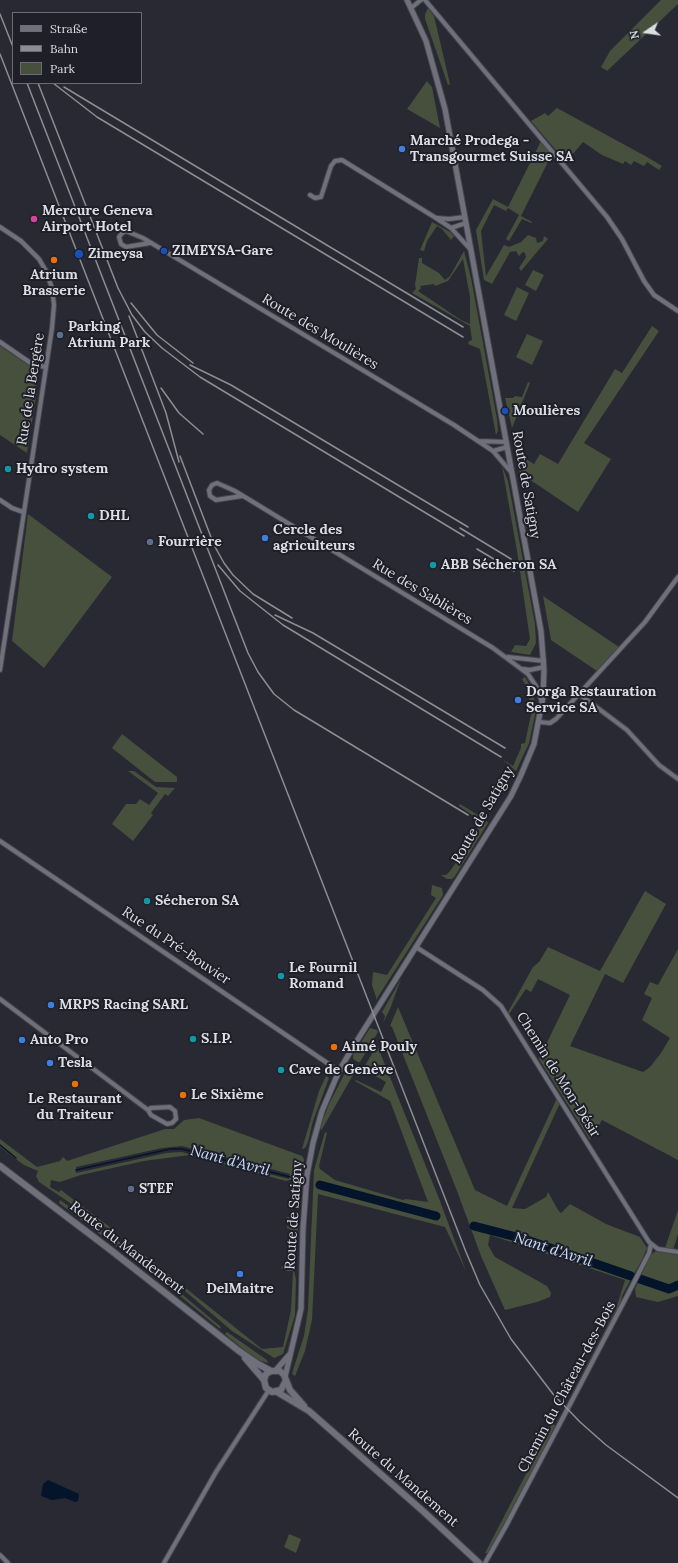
<!DOCTYPE html>
<meta charset="utf-8">
<style>
body{margin:0}
#map{position:relative;width:678px;height:1563px;overflow:hidden;background:#292933;font-family:Lora,serif}
canvas{display:block}
.legend{position:absolute;left:12px;top:12px;width:130px;height:72px;box-sizing:border-box;background:#1f1f29;border:1px solid #6b6b74;margin:0;padding:5px 7px;list-style:none;font-size:12px;color:#dddde4}
.legend li{display:flex;align-items:center;gap:8px;height:20px}
.legend b{width:20px;border:1px solid #6b6b74}
.north{position:absolute;left:626px;top:12px;width:40px;height:40px;-webkit-text-stroke:3px #1f1f29;paint-order:stroke;rotate:257deg;font-size:11px;font-weight:700;line-height:16px;text-align:center;color:#dddde4}
.north::after{content:'';display:block;margin:auto;width:14px;height:18px;background:#dddde4;clip-path:polygon(50% 0,100% 100%,50% 72%,0 100%)}
</style>
<div id="map">
<canvas width="678" height="1563"></canvas>
<ul class="legend">
<li><b style="height:5px;background:#70707d"></b>Straße</li>
<li><b style="height:5px;background:#8d8d95"></b>Bahn</li>
<li><b style="height:11px;background:#46503c"></b>Park</li>
</ul>
<div class="north">N</div>
</div>
<script>
const ctx = document.querySelector('canvas').getContext('2d');
ctx.lineJoin = 'round';
function fill(path, color) { ctx.fillStyle = color; ctx.fill(path, 'evenodd'); }
const shape = rows => new Path2D(rows.map(r => 'M' + r).join(''));
function strokePath(path, color, width, dash) { ctx.strokeStyle = color; ctx.lineWidth = width; ctx.lineCap = dash ? 'butt' : 'round'; ctx.setLineDash(dash || []); ctx.stroke(path); }
function label(font, color, halo, rows, align = 'center') {
  ctx.font = font + ' Lora,serif'; ctx.lineWidth = 4; ctx.setLineDash([]); ctx.textBaseline = 'middle'; ctx.strokeStyle = halo; ctx.fillStyle = color; for (const [text, x, y, turn = 0] of rows) {
    ctx.save(); ctx.translate(x, y); ctx.rotate((+turn || 0) * Math.PI / 180); ctx.textAlign = isNaN(turn) ? turn : align; if (halo) ctx.strokeText(text, 0, 0); ctx.fillText(text, 0, 0); ctx.restore();
  }
}
fill(shape([
 [661,0,678,0,678,4,607,71,601,67,610,51],
 [428,8,434,16,450,84,448,85,425,19,425,14],
 [427,81,432,87,440,128,407,109],
 [557,108,647,157,662,166,659,170,647,162,644,166,634,161,631,165,625,161,623,164,602,155,583,142,566,162,531,121,545,113,548,116],
 [541,141,552,154,521,216,532,222,531,223,522,219,509,241,506,239,519,215,508,208,506,211,494,205,481,231,486,276,504,245,509,247,521,242,528,235,536,238,537,243,543,241,544,236,548,239,521,271,519,268,526,257,525,253,523,252,519,256,516,251,510,252,492,284,484,280,476,230,493,199,508,207],
 [432,222,450,232,454,236,451,240,442,229,437,226,427,241,424,251,420,250],
 [464,251,471,278,497,419,498,431,496,435,480,349,468,344,469,341,472,340,470,326,412,293,416,289,415,285,419,258,422,258,422,263,439,273,445,280,450,276],
 [463,259,470,297,470,324,461,320,418,291,421,288,420,286,434,284,435,286,448,281],
 [533,270,544,275,536,291,525,285],
 [517,287,529,293,516,321,504,315],
 [652,326,659,331,584,443,611,459,578,512,520,473,519,469,526,459,534,464,540,454,558,464,615,369,622,373],
 [527,334,543,341,532,365,516,357],
 [0,346,33,368,36,373,37,390,27,453,0,435],
 [528,382,530,383,512,428,505,398,513,398,515,396,522,397],
 [502,466,508,481,535,624,536,643,530,655,511,652,515,645,526,646,530,639,517,551],
 [28,514,112,577,44,668,12,641],
 [543,596,619,647,597,671,551,640],
 [525,677,533,691,536,710,529,743,516,771,502,759,513,766,521,748,521,744,525,743,533,705,529,704,530,693,522,679],
 [122,734,177,777,177,782,155,782,112,748],
 [128,771,134,771,156,787,175,788,168,796,165,794,151,813,153,815,133,841,112,824,126,804,136,804,140,799,149,805,158,793],
 [460,804,486,820,488,823,455,876,452,879,447,879,441,875,446,875,450,871,472,840,481,821,459,806],
 [432,885,442,888,443,895,376,1000,376,997,372,985,373,972,387,975,436,898,431,895],
 [645,891,666,904,623,983,605,974,570,1046,643,1072,650,1067,661,1053,670,1038,642,1020,652,998,644,994,650,982,658,985,678,949,678,1160,602,1120,590,1140,539,1059,570,995,538,979,531,992,526,989,509,1014,508,1012,533,967,539,962,548,947,600,971],
 [401,979,390,1009,383,1023,385,1016,382,1012],
 [398,1007,475,1190,507,1206,557,1098,560,1103,512,1208,525,1209,546,1197,548,1192,558,1210,561,1213,570,1204,606,1224,640,1237,647,1248,642,1260,634,1274,523,1236,473,1222,475,1229,524,1243,631,1279,622,1296,621,1302,569,1400,616,1309,625,1280,490,1235,488,1245,495,1257,547,1286,551,1293,550,1297,537,1302,505,1310,481,1256,457,1191,392,1027,390,1026],
 [370,1028,377,1030,378,1032,360,1062,358,1062,353,1059,353,1055],
 [377,1045,440,1201,466,1271,445,1227,318,1194,312,1320,305,1351,295,1376,292,1374,294,1367,304,1336,308,1309,314,1170,325,1132,327,1133,319,1166,320,1169,335,1180,403,1200,406,1199,428,1202,390,1101,355,1081,356,1080,381,1092,386,1082,363,1069],
 [320,1182,435,1213,437,1219,319,1188],
 [349,1065,357,1068,321,1131,321,1125,329,1104],
 [326,1076,329,1078,313,1121,308,1142,305,1148,302,1149,319,1091],
 [199,1118,302,1156,304,1159,299,1205,296,1207,298,1180,292,1179,286,1181,190,1155,144,1161,81,1175,60,1182,51,1180,50,1187,59,1192,61,1190,111,1228,110,1230,39,1182,36,1176,38,1171,24,1165,0,1147,0,1139,37,1167,60,1161,63,1157,67,1161,165,1129,174,1129,184,1120],
 [182,1146,290,1174,289,1179,181,1152,166,1153,76,1173,76,1167,162,1148],
 [60,1200,122,1244,221,1327,220,1329,168,1286,59,1203],
 [678,1210,678,1234,673,1250,665,1248],
 [286,1217,297,1217,298,1219,297,1247,294,1252,286,1243,289,1239,294,1240,294,1231,287,1228,287,1226,294,1227,294,1223],
 [118,1234,262,1349,283,1347,291,1310,293,1271,287,1271,281,1268,285,1263,293,1267,296,1279,295,1315,283,1354,274,1358,232,1331],
 [656,1251,678,1255,678,1296,658,1302,636,1297,635,1289,650,1255],
 [227,1332,267,1360,268,1363,261,1361,247,1352,225,1334],
 [553,1422,555,1426,522,1492,489,1553,485,1553],
 [289,1534,301,1539,296,1553,284,1547]
]), '#46503c');
fill(shape([
 [48,1480,79,1494,78,1501,75,1502,65,1498,52,1500,41,1496,43,1484]
]), '#03142b');
strokePath(shape([
 [0,1145,16,1158],
 [76,1170,170,1149,182,1149,290,1177]
]), '#03142b', 1.5);
strokePath(shape([
 [320,1185,436,1216],
 [474,1226,524,1239,631,1276],
 [640,1279,669,1289,678,1285]
]), '#03142b', 9);
const minor = shape([
 [425,0,607,217,622,239,644,281,654,295,678,311],
 [411,8,421,0],
 [310,195,315,198,321,197,331,166,335,161,342,160,436,218,451,228,471,250],
 [437,218,449,219,465,217],
 [0,227,21,241,39,259,46,271,52,288,54,305,52,328,0,670],
 [451,228,466,223],
 [150,243,126,247,121,244,119,237,122,233,126,231,143,238,454,425,493,451,511,472],
 [0,342,32,364,45,367],
 [478,441,506,442],
 [493,451,507,447],
 [242,496,216,500,210,496,209,490,212,485,217,483,235,491,493,648,528,674,536,686,542,702],
 [0,500,12,508,23,512],
 [508,657,544,661],
 [523,669,530,670,544,667],
 [579,694,627,730,659,765,678,779],
 [539,722,550,723,556,719,645,622,678,577],
 [0,841,339,1071],
 [416,947,483,990,501,1006,649,1242,658,1249,678,1252],
 [0,999,148,1110,151,1115,167,1124,172,1123,176,1119,175,1111,170,1107,151,1108,148,1110],
 [0,1555,8,1563],
 [164,1563,216,1472,269,1390],
 [485,1563,506,1526,628,1294,649,1253,651,1244]
]);
const tertiary = shape([
 [276,1370,289,1355],
 [285,1377,301,1309,303,1229,307,1175,313,1143,322,1111,339,1071,353,1047,511,796,521,775,534,744,543,697,544,670,541,631,445,109,426,41,407,0]
]);
const secondary = shape([
 [0,1166,112,1251,239,1351,258,1364,271,1371],
 [245,1358,264,1380],
 [285,1382,281,1390,272,1392,266,1388,264,1380,266,1374,271,1371,280,1371,284,1375,290,1390,304,1406],
 [277,1392,309,1411,424,1512,479,1563]
]);
strokePath(minor, '#47464f', 6);
strokePath(tertiary, '#47464f', 7);
strokePath(secondary, '#47464f', 8);
strokePath(minor, '#70707d', 4);
strokePath(tertiary, '#70707d', 5);
strokePath(secondary, '#70707d', 6);
strokePath(shape([
 [0,14,13,47],
 [0,54,466,1252,480,1285,511,1339,553,1394,580,1422,606,1445,678,1498],
 [27,83,248,653,258,672,274,694,294,710,468,815],
 [38,83,118,288,132,315,145,332,162,348,200,377,464,536],
 [53,83,97,117,463,337],
 [64,87,463,327],
 [131,303,157,335,193,363],
 [129,316,166,413,179,462],
 [190,365,231,385,468,527],
 [161,388,179,413,203,434],
 [180,456,214,545,224,563,233,575,253,594,292,618],
 [460,528,511,559],
 [477,549,514,571],
 [218,565,240,591,283,625,501,757],
 [275,615,313,633,505,748]
]), '#8d8d95', 1.5);
for (const [x, y, r, color] of [
 [402,149,4,"#3f7fe0"],
 [34,219,4,"#d1479c"],
 [164,251,4,"#1a4fb4"],
 [79,254,5,"#1a4fb4"],
 [54,260,4,"#e8710a"],
 [60,335,4,"#5c6f8a"],
 [505,411,4,"#1a4fb4"],
 [8,469,4,"#0f9aa8"],
 [91,516,4,"#0f9aa8"],
 [265,538,4,"#3f7fe0"],
 [150,542,4,"#5c6f8a"],
 [433,565,4,"#0f9aa8"],
 [518,700,4,"#3f7fe0"],
 [147,901,4,"#0f9aa8"],
 [281,976,4,"#0f9aa8"],
 [51,1005,4,"#3f7fe0"],
 [193,1039,4,"#0f9aa8"],
 [22,1040,4,"#3f7fe0"],
 [334,1047,4,"#e8710a"],
 [50,1063,4,"#3f7fe0"],
 [281,1070,4,"#0f9aa8"],
 [75,1084,4,"#e8710a"],
 [183,1095,4,"#e8710a"],
 [131,1189,4,"#5c6f8a"],
 [240,1274,4,"#3f7fe0"]
]) { const dot = new Path2D(); dot.arc(x, y, r, 0, 2 * Math.PI); ctx.fillStyle = color; ctx.fill(dot); strokePath(dot, '#1f1f29', 1.5); }
label('bold 14px', '#dddde4', '#1f1f29', [
 ["Marché Prodega -",410,141],
 ["Transgourmet Suisse SA",410,157],
 ["Mercure Geneva",42,211],
 ["Airport Hotel",42,227],
 ["ZIMEYSA-Gare",172,251],
 ["Zimeysa",88,254],
 ["Atrium",54,275,"center"],
 ["Brasserie",54,291,"center"],
 ["Parking",68,327],
 ["Atrium Park",68,343],
 ["Moulières",513,411],
 ["Hydro system",16,469],
 ["DHL",99,516],
 ["Cercle des",273,530],
 ["agriculteurs",273,546],
 ["Fourrière",158,542],
 ["ABB Sécheron SA",441,565],
 ["Dorga Restauration",526,692],
 ["Service SA",526,708],
 ["Sécheron SA",155,901],
 ["Le Fournil",289,968],
 ["Romand",289,984],
 ["MRPS Racing SARL",59,1005],
 ["S.I.P.",201,1039],
 ["Auto Pro",30,1040],
 ["Aimé Pouly",342,1047],
 ["Tesla",58,1063],
 ["Cave de Genève",289,1070],
 ["Le Sixième",191,1095],
 ["Le Restaurant",75,1099,"center"],
 ["du Traiteur",75,1115,"center"],
 ["STEF",139,1189],
 ["DelMaitre",240,1289,"center"]
], 'left');
label('14px', '#dddde4', '#1f1f29', [
 ["Route des Moulières",320,332,31],
 ["Rue de la Bergère",31,389,-81],
 ["Route de Satigny",526,485,80],
 ["Rue des Sablières",422,592,31],
 ["Route de Satigny",483,815,-60],
 ["Rue du Pré-Bouvier",176,946,34],
 ["Chemin de Mon-Désir",558,1075,58],
 ["Route de Satigny",294,1215,-86],
 ["Route du Mandement",127,1248,38],
 ["Chemin du Château-des-Bois",567,1387,-62],
 ["Route du Mandement",403,1478,41]
]);
label('italic 15px', '#c8e0ff', '#1f1f29', [
 ["Nant d'Avril",230,1161,15],
 ["Nant d'Avril",553,1250,18]
]);
</script>
